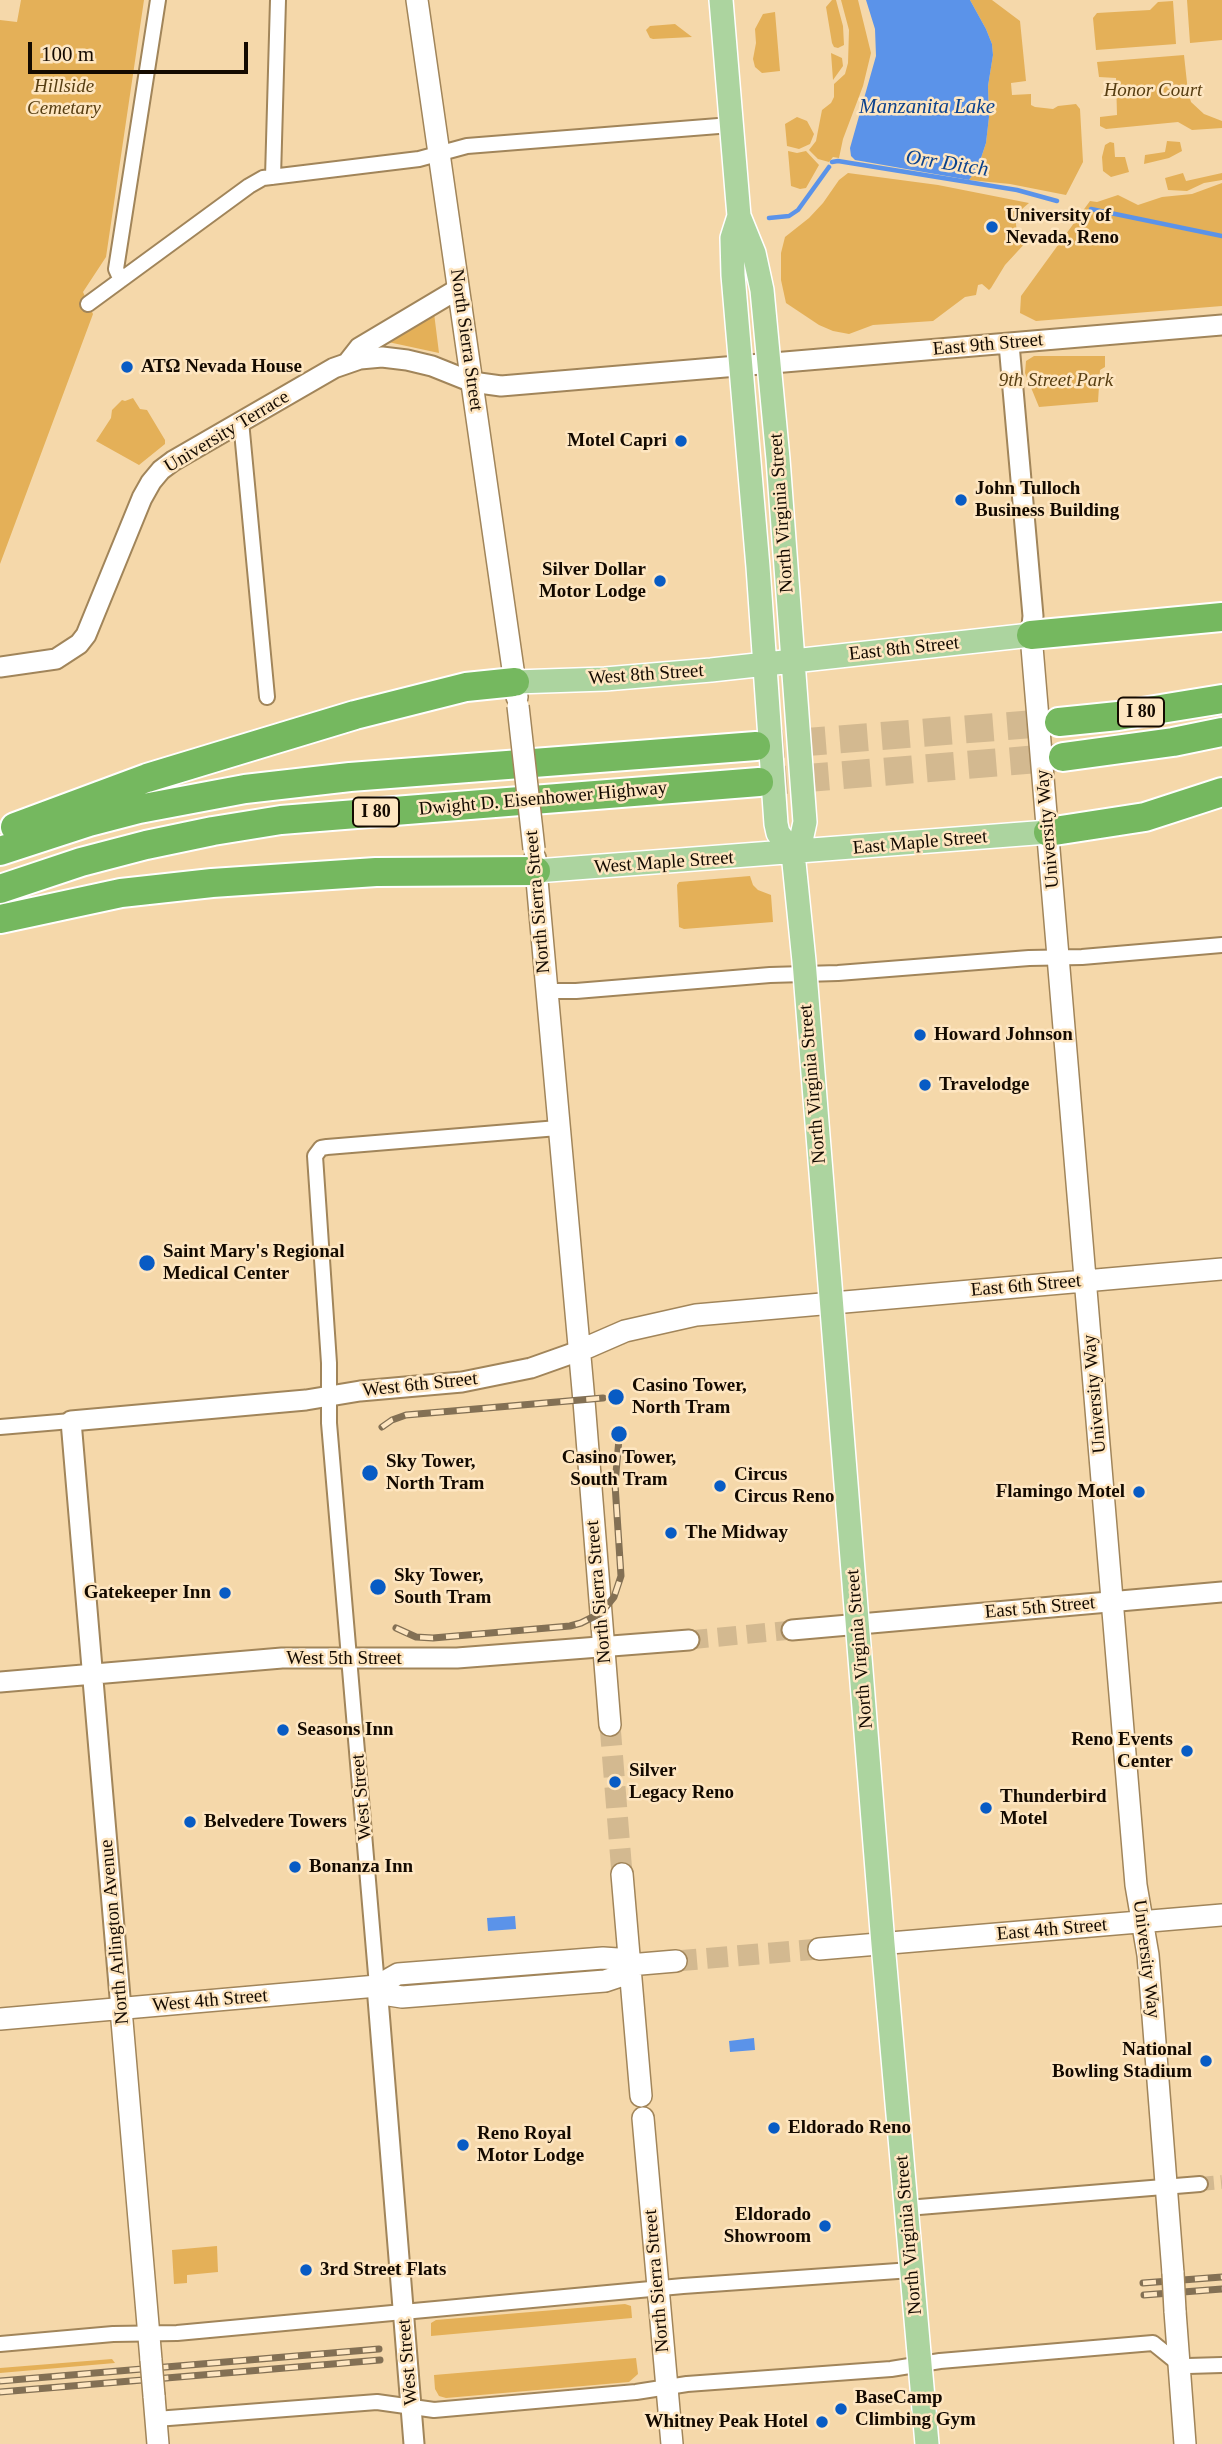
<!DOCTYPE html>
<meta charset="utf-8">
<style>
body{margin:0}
#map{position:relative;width:1222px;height:2444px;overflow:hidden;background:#f5d8aa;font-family:"Times New Roman",serif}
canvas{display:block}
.scale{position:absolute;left:28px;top:42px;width:220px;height:32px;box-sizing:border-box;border:4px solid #140a00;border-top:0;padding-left:9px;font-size:21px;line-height:24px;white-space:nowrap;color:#140a00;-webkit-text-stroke:5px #fee6c1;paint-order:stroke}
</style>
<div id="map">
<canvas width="1222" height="2444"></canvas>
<div class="scale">100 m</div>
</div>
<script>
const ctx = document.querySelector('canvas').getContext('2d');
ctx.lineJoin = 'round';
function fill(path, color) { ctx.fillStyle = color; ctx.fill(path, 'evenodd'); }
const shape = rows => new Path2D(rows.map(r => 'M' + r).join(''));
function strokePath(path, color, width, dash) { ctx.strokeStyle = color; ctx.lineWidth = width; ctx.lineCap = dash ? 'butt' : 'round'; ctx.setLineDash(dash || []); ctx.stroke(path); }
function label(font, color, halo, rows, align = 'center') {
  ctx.font = font + ' "Times New Roman",serif'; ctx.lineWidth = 5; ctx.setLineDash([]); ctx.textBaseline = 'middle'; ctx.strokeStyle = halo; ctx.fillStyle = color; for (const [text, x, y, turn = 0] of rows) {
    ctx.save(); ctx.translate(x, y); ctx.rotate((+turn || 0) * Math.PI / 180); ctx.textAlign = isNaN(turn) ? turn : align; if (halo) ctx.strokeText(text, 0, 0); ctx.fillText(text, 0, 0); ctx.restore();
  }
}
fill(shape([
 [21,0,144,0,106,257,83,292,93,314,0,564,0,20,17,22],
 [832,0,836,0,843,26,844,45,838,48,834,47,832,43,826,7],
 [841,0,858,0,871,53,863,86,843,139,839,158,833,157,829,162,818,159,809,150,816,141,822,110,831,103,834,97,834,84,845,74,848,63,849,30],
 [970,0,992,0,1020,21,1026,81,1011,83,1012,95,1031,94,1031,105,1035,107,1053,109,1058,106,1076,104,1080,109,1083,162,1066,195,1010,184,969,180,978,167,986,143,989,117,988,86,993,55,992,44,986,29],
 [1187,0,1222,0,1222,40,1190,43],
 [1173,1,1176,44,1096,50,1093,18,1097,13,1150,10,1158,2],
 [775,12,780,71,762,73,755,67,753,59,756,43,755,29,763,14],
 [675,24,692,37,653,39,650,38,646,30,650,26],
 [831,53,842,58,843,66,833,80],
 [1184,55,1188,92,1191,102,1204,114,1222,121,1222,128,1192,130,1178,122,1106,129,1100,126,1100,117,1117,115,1116,78,1099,77,1097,62],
 [797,117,807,121,814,134,810,144,799,149,787,146,785,124],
 [1167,141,1180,142,1182,151,1169,158,1144,164,1145,155,1165,152],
 [1110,142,1114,143,1115,157,1125,157,1129,172,1111,177,1103,171,1102,157,1105,145],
 [788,151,797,153,806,151,819,165,806,188,800,189,791,186],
 [848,173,938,185,1029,203,1015,215,1017,233,1028,240,1005,265,991,288,989,290,982,284,978,285,976,295,965,297,933,321,873,325,849,334,833,331,819,325,786,303,781,280,781,253,785,237,809,218,823,203,839,180],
 [1183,173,1186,181,1222,173,1222,180,1204,183,1187,191,1168,190,1165,178],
 [1222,183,1222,306,1036,321,1020,313,1021,296,1090,201,1097,202,1118,195,1138,205,1162,197,1192,194],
 [434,313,439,353,388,342],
 [1034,356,1105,356,1105,367,1100,370,1098,402,1039,407,1025,373,1026,361],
 [133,398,140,409,147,410,165,440,165,444,139,465,96,441,111,418,112,410,122,400,125,401],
 [750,876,753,885,758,890,771,895,773,922,684,929,679,927,677,885,679,882],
 [217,2246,218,2272,187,2275,187,2283,174,2284,172,2250],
 [625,2304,631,2306,632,2318,431,2336,431,2323,436,2320],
 [636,2358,638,2374,629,2382,446,2398,439,2396,435,2389,434,2375],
 [112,2359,115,2363,0,2373,0,2368]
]), '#e4b058');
fill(shape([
 [866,0,970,0,986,29,992,44,993,55,988,86,989,117,986,143,978,167,969,180,855,160,851,156,850,148,876,56,875,29],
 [515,1916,516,1929,488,1931,487,1918],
 [754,2038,755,2050,730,2052,729,2041]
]), '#5b93e9');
strokePath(shape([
 [832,162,838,161,1017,190,1057,201],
 [1091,209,1222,236],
 [769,218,789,216,798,210,829,167]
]), '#5b93e9', 4.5);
strokePath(shape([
 [1200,2184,1222,2182]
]), '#d3b990', 14, [14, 7]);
strokePath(shape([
 [689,1640,792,1630]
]), '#d3b990', 19, [19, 10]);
strokePath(shape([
 [610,1725,622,1874],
 [676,1961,819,1949]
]), '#d3b990', 21, [21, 10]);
strokePath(shape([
 [756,746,1059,722],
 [759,782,1063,757]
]), '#d3b990', 28, [28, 14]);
const minor = shape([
 [273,177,278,0],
 [121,280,116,269,158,0],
 [88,304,249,186,263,178,419,159,467,146,731,125],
 [241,421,267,697],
 [547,991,576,991,770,975,838,973,1029,958,1082,957,1222,945],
 [0,1427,71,1421],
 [377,1986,329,1423,329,1363,315,1156,321,1148,327,1147,558,1128],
 [907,2208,1200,2184],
 [0,2344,113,2334,177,2333,683,2286,912,2270],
 [156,2419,377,2402,434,2410,636,2392,687,2384,891,2369,940,2361,1153,2343,1179,2364,1188,2366,1222,2365]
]);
const tertiary = shape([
 [1009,344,1033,616,1031,635],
 [348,362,359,348,458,289],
 [0,667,56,659,79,644,86,635,142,498,151,482,161,470,173,461,334,368,360,359,382,357,407,360,432,366,472,382,501,386,1222,325],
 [792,1630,1222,1592],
 [0,1682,282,1658,457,1658,689,1640],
 [377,1986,414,2444],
 [121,2009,71,1421,306,1400,360,1391,462,1382,531,1368,579,1351]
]);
const secondary = shape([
 [417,0,517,697],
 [1031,635,1136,1885,1148,1955,1151,1991,1173,2273],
 [535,858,584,1401,610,1725],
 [579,1351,625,1331,696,1315,1222,1269],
 [622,1874,641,2096],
 [819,1949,1222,1915],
 [377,1986,389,1995,402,1997,605,1981,617,1977,629,1965],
 [121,2009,151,2360],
 [0,2019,377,1986,398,1974,603,1958,618,1959,629,1965,676,1961],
 [643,2118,672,2444],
 [1175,2311,1185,2444],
 [154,2396,158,2444]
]);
const primary = shape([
 [721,0,739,216,754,253,762,290,778,459,805,822,802,836,793,853],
 [739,216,732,238,733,275,758,567,776,824,778,833,793,853,804,961,883,1944,927,2444],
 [515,682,605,679,711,670,1031,635],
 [536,871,1048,832]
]);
const motorway = shape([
 [1031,635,1222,617],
 [1059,722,1118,716,1222,699],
 [1063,757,1173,742,1222,732],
 [15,827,147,778,355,715,466,687,515,682],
 [1048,832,1145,817,1222,792],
 [0,851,89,822,139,809,245,789,350,777,756,746],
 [0,889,81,862,146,845,213,831,281,820,759,782],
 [0,919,121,893,212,883,376,872,536,871]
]);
strokePath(minor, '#a1855a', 18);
strokePath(tertiary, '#a1855a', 23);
strokePath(secondary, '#a1855a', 24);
strokePath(primary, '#fff', 26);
strokePath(motorway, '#fff', 32);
strokePath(minor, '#fff', 14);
strokePath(tertiary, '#fff', 19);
strokePath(secondary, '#fff', 21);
strokePath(primary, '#acd49f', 23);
strokePath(motorway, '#75b85f', 28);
const rail = shape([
 [382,1427,392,1420,406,1415,603,1398],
 [396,1628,416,1637,433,1638,570,1626,581,1623,601,1613,614,1597,621,1576,615,1484,619,1439],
 [1143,2283,1222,2277],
 [1144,2295,1222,2289],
 [0,2381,379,2349],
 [0,2392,380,2360]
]);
strokePath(rail, '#837054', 7);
strokePath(rail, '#fee6c1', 4.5, [13]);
const secondaryBridge = shape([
 [518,706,534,849],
 [1173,2273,1175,2311],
 [151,2360,154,2396]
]);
strokePath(secondaryBridge, '#a1855a', 24, []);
strokePath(secondaryBridge, '#fff', 21);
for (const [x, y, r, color] of [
 [992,227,7,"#085bc4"],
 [127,367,7,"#085bc4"],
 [681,441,7,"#085bc4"],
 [961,500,7,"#085bc4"],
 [660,581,7,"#085bc4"],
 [920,1035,7,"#085bc4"],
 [925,1085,7,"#085bc4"],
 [147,1263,9,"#085bc4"],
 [616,1397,9,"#085bc4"],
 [619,1434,9,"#085bc4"],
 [370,1473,9,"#085bc4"],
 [720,1486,7,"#085bc4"],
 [1139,1492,7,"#085bc4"],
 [671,1533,7,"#085bc4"],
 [378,1587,9,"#085bc4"],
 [225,1593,7,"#085bc4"],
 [283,1730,7,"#085bc4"],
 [1187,1751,7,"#085bc4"],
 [615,1782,7,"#085bc4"],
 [986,1808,7,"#085bc4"],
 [190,1822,7,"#085bc4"],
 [295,1867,7,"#085bc4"],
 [1206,2061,7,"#085bc4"],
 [774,2128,7,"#085bc4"],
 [463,2145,7,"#085bc4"],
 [825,2226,7,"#085bc4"],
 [306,2270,7,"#085bc4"],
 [841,2409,7,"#085bc4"],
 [822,2422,7,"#085bc4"]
]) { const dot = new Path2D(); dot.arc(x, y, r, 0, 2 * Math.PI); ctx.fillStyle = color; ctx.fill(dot); strokePath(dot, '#fee6c1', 2.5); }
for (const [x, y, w] of [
 [1141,712,46],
 [376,812,46]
]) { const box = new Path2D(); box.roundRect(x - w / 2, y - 14.5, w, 29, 5); ctx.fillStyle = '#fee6c1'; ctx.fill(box); strokePath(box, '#140a00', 2); }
label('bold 18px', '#140a00', null, [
 ["I 80",1141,712],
 ["I 80",376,812]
]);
label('italic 19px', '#573e12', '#fee6c1', [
 ["Hillside",64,87],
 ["Cemetary",64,109],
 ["Honor Court",1153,91],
 ["9th Street Park",1056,381]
]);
label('bold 19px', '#140a00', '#fee6c1', [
 ["University of",1006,216],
 ["Nevada, Reno",1006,238],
 ["ΑΤΩ Nevada House",141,367],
 ["Motel Capri",667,441,"right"],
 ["John Tulloch",975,489],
 ["Business Building",975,511],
 ["Silver Dollar",646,570,"right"],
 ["Motor Lodge",646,592,"right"],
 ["Howard Johnson",934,1035],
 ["Travelodge",939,1085],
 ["Saint Mary's Regional",163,1252],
 ["Medical Center",163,1274],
 ["Casino Tower,",632,1386],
 ["North Tram",632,1408],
 ["Casino Tower,",619,1458,"center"],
 ["South Tram",619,1480,"center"],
 ["Sky Tower,",386,1462],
 ["North Tram",386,1484],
 ["Circus",734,1475],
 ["Circus Reno",734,1497],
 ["Flamingo Motel",1125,1492,"right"],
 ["The Midway",685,1533],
 ["Sky Tower,",394,1576],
 ["South Tram",394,1598],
 ["Gatekeeper Inn",211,1593,"right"],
 ["Seasons Inn",297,1730],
 ["Reno Events",1173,1740,"right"],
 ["Center",1173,1762,"right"],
 ["Silver",629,1771],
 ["Legacy Reno",629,1793],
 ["Thunderbird",1000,1797],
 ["Motel",1000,1819],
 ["Belvedere Towers",204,1822],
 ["Bonanza Inn",309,1867],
 ["National",1192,2050,"right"],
 ["Bowling Stadium",1192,2072,"right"],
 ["Eldorado Reno",788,2128],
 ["Reno Royal",477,2134],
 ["Motor Lodge",477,2156],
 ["Eldorado",811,2215,"right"],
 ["Showroom",811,2237,"right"],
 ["3rd Street Flats",320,2270],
 ["BaseCamp",855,2398],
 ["Climbing Gym",855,2420],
 ["Whitney Peak Hotel",808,2422,"right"]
], 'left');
label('19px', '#140a00', '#fee6c1', [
 ["North Sierra Street",466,340,82],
 ["East 9th Street",988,345,-5],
 ["University Terrace",227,432,-31],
 ["North Virginia Street",782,513,-94],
 ["East 8th Street",904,649,-6],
 ["West 8th Street",646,675,-4],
 ["Dwight D. Eisenhower Highway",543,799,-5],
 ["University Way",1048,829,-95],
 ["East Maple Street",920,843,-5],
 ["West Maple Street",664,863,-4],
 ["North Sierra Street",538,902,-95],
 ["North Virginia Street",813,1084,-95],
 ["East 6th Street",1026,1286,-5],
 ["West 6th Street",420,1385,-6],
 ["University Way",1095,1394,-95],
 ["North Sierra Street",599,1592,-95],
 ["East 5th Street",1040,1608,-5],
 ["North Virginia Street",860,1649,-95],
 ["West 5th Street",344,1659],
 ["West Street",362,1797,-95],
 ["East 4th Street",1052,1930,-5],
 ["North Arlington Avenue",115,1932,-95],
 ["University Way",1146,1959,83],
 ["West 4th Street",210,2001,-5],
 ["North Virginia Street",909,2235,-95],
 ["North Sierra Street",657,2281,-95],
 ["West Street",408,2362,-95]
]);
label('italic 21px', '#0b428d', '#fee6c1', [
 ["Manzanita Lake",927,107],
 ["Orr Ditch",947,164,9]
]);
</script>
